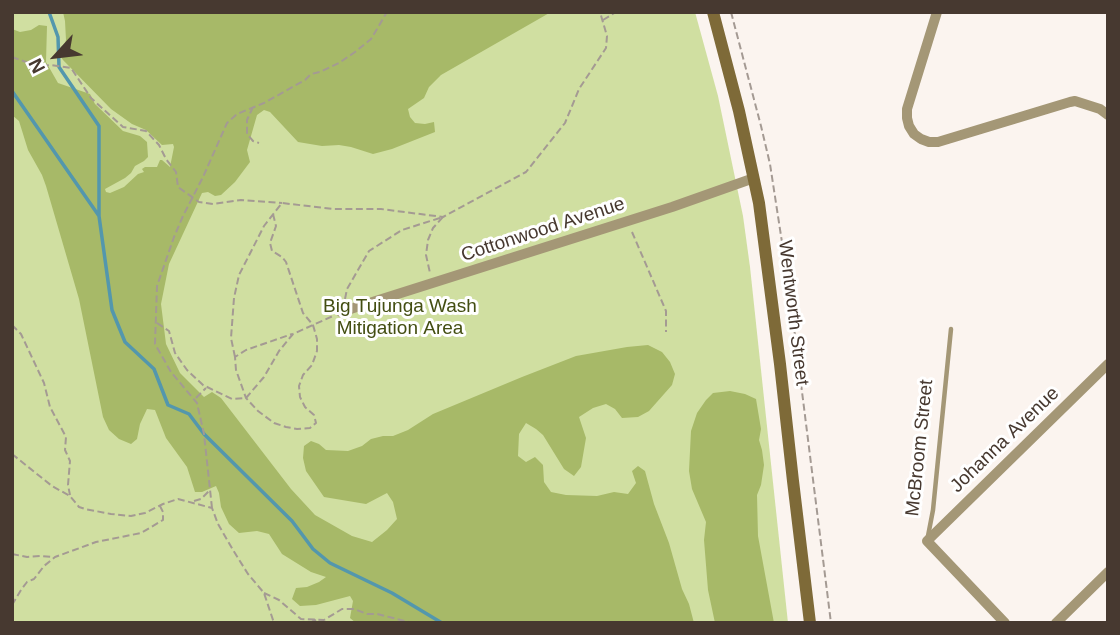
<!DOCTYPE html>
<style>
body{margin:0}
#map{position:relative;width:1120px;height:635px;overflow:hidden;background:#fbf4ef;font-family:Arial,sans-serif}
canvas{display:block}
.frame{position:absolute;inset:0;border:14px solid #473930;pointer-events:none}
.north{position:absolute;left:21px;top:21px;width:70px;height:70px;-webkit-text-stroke:5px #fff;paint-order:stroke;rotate:243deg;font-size:19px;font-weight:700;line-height:28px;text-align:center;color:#473930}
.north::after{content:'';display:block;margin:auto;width:24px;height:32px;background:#473930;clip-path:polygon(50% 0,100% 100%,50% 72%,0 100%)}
</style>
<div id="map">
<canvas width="1120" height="635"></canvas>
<div class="frame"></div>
<div class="north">N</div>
</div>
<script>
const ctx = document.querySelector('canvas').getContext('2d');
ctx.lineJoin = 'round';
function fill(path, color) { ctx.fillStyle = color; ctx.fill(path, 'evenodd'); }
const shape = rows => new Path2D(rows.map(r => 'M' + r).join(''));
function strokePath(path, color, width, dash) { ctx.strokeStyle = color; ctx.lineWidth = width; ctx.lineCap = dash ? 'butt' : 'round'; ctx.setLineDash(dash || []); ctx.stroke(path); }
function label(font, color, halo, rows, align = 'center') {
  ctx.font = font + ' Arial,sans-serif'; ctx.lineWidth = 6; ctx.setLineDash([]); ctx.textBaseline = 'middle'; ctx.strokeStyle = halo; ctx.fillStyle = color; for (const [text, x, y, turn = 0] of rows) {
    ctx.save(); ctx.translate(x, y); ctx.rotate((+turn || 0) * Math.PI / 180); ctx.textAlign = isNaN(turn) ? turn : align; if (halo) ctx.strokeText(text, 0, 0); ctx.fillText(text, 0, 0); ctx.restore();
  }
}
fill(shape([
 [12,12,695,12,718,96,743,216,750,267,788,623,12,623]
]), '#d0dfa1');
fill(shape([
 [63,12,551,12,441,75,429,87,424,98,408,109,410,117,415,123,425,124,434,122,435,132,392,149,373,154,351,147,339,145,322,146,298,142,270,112,264,110,257,115,247,150,250,162,235,182,221,195,215,196,208,192,202,193,169,264,161,304,166,344,180,373,204,397,212,392,221,398,291,489,315,515,352,536,372,542,387,530,397,519,393,502,387,493,366,504,324,497,306,471,303,458,304,446,311,441,319,444,326,450,348,451,362,446,371,439,383,436,393,436,408,430,433,414,522,377,576,356,627,347,648,345,662,352,670,362,675,374,672,385,649,411,638,417,622,418,615,409,606,404,593,408,579,417,586,438,581,467,574,476,564,469,543,435,536,429,526,423,519,434,518,456,526,462,535,457,543,465,544,482,551,492,566,495,597,496,614,492,628,494,636,483,632,471,638,466,645,471,654,504,669,543,682,589,689,604,694,623,356,623,350,618,353,601,350,596,316,605,300,606,292,599,296,588,307,587,319,582,326,577,311,572,282,554,269,534,257,531,239,533,229,524,221,507,219,493,216,486,202,492,195,492,187,467,166,438,155,410,147,409,140,424,137,439,131,444,119,439,109,430,103,417,79,299,46,186,42,175,28,150,19,121,12,115,12,29,20,32,31,30,39,25,47,26,46,62,58,83,90,94,95,104,123,131,140,136,147,142,148,157,144,161,135,166,131,173,125,178,105,189,106,192,110,193,124,187,138,174,144,172,142,169,145,167,157,167,160,160,162,160,170,167,174,147,173,144,162,145,146,130,132,124,111,109,63,60,61,57,66,40,65,21],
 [730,391,745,394,756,399,761,429,759,440,762,450,764,465,761,485,757,495,758,536,774,623,715,623,708,590,704,540,706,522,692,489,689,471,691,431,697,413,706,400,713,393]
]), '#a7b968');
strokePath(shape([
 [49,12,58,37,59,67,99,126,99,216,112,310,125,342,154,369,168,405,189,414,204,434,292,521,313,549,330,563,392,593,442,623],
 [12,91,99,216]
]), '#5397ad', 3.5);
strokePath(shape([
 [731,12,761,126,770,164,789,288,831,623],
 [603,20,616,12],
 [12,57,37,66,51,65,71,68,91,98,123,127,146,131,159,145,166,159,176,172,178,187,199,202,213,204,241,200,282,203],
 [253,107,247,120,247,134,253,141,259,143],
 [273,214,276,226,270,243,272,251,282,257,286,262,303,313,313,325,317,339,317,351,312,365,303,375,299,386,300,397,305,407,314,415,316,423,310,428,297,429,286,427,274,423,258,411,246,398,236,370,235,357,246,350,292,334],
 [632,232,666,311,666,332],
 [345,299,347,289,369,251,402,230,443,217,433,228,428,240,426,255,430,273],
 [157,323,169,331,175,353,187,370,203,385,232,399,246,398,264,377,279,351,293,334,333,316],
 [12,325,21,334,44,383,50,407,66,437,65,450,70,461,68,485,70,495],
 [235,357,231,338,234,298,239,275,264,226,282,203,333,209,381,209,443,217,526,172,565,123,579,89,606,48,607,36,600,12],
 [196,398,206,388],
 [12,454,52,486,70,496,79,507,85,509,111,514,131,516,145,513,163,504,178,499,212,508,218,524,233,550,248,574,264,593,274,623],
 [194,501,201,499,209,491],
 [212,508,204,434,197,403,171,372,155,344,157,286,174,237,183,216,203,177,227,123,237,114,264,103,305,80,311,74,320,72,339,63,355,52,371,39,387,12],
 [12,554,27,557,41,556,52,557],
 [264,593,279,600,301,619,324,620,342,609,354,609,367,614,377,614,413,623],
 [12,605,21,590,27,582,34,579,44,566,55,557,96,542,141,533,163,520,163,512,160,506],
 [310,623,316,620]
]), '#a49a93', 2, [7, 3.5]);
strokePath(shape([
 [928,536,933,510,951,329]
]), '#a49776', 4.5);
strokePath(shape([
 [937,12,907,109,907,118,909,126,914,134,921,139,929,142,938,142,1070,102,1075,101,1100,109,1108,115],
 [341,312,672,207,754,178],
 [1005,623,927,541,1108,364],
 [1056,623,1108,572]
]), '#a49776', 10);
strokePath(shape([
 [713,12,739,111,759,203,780,364,793,481,810,623]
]), '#7e6a38', 12);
label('19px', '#473930', '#fff', [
 ["Cottonwood Avenue",543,230,-18],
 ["Wentworth Street",793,313,83],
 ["Johanna Avenue",1005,440,-44],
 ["McBroom Street",920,448,-84]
]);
label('19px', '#434e12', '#fff', [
 ["Big Tujunga Wash",400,307],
 ["Mitigation Area",400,329]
]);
</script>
